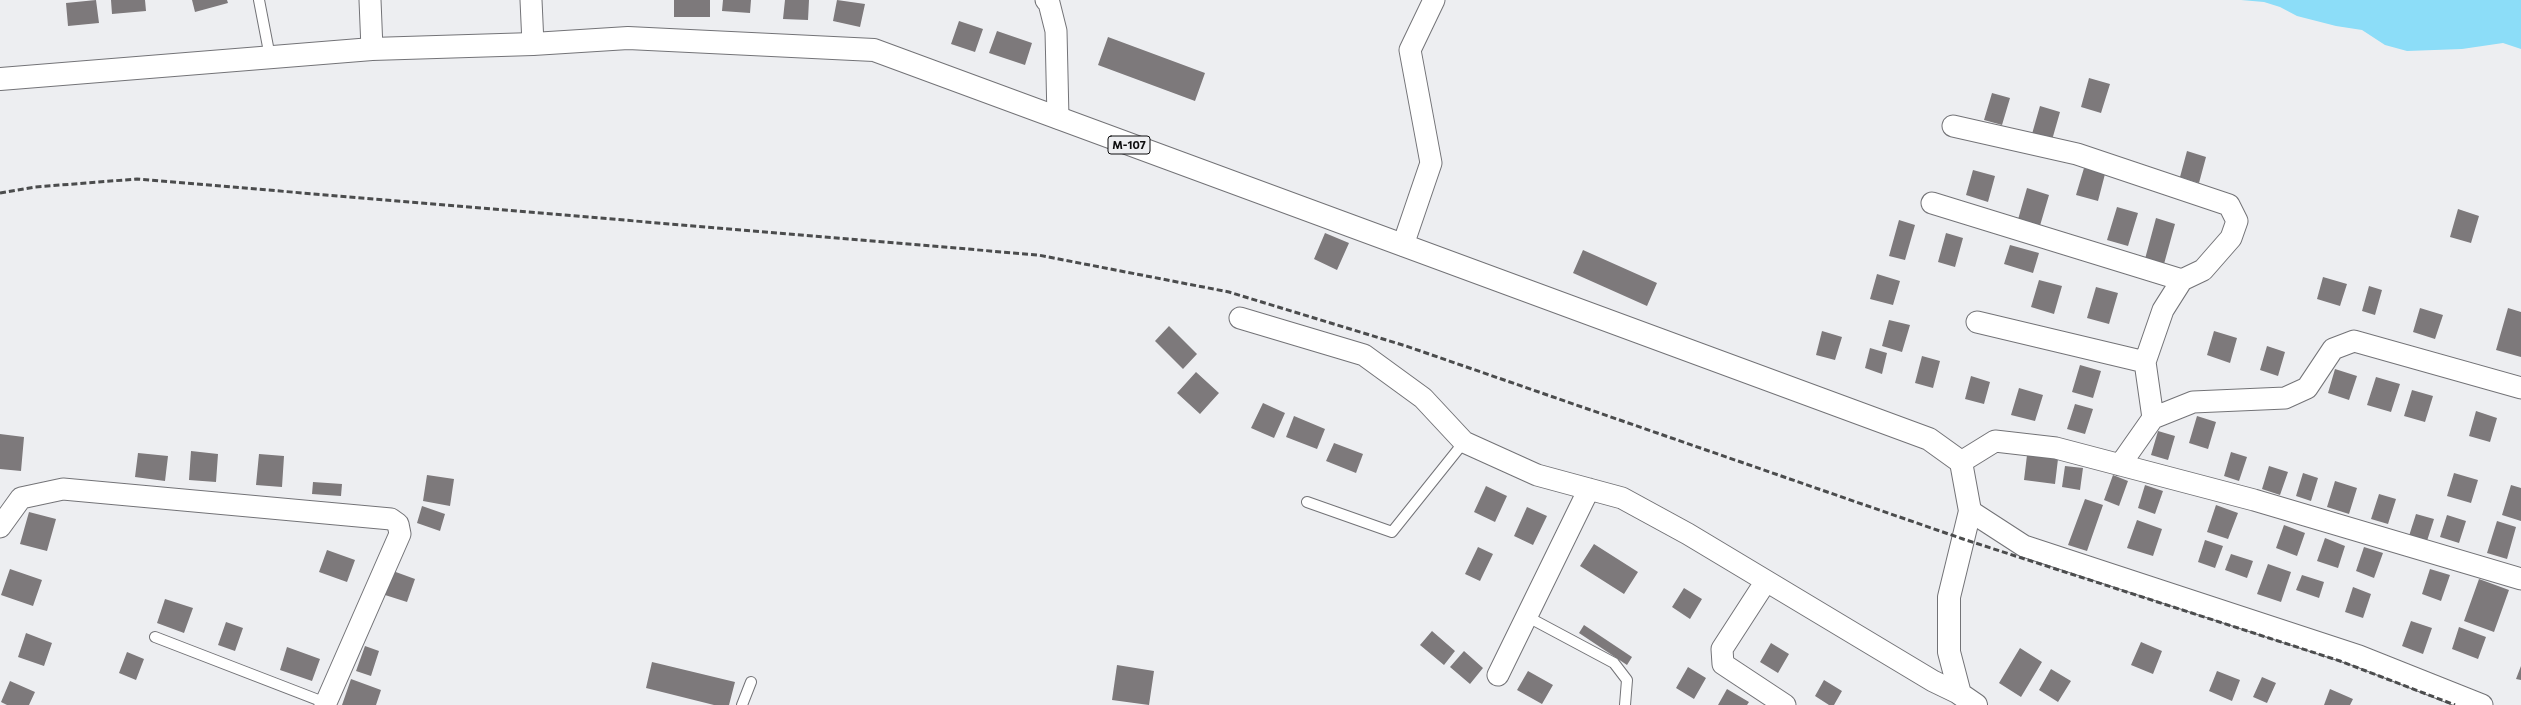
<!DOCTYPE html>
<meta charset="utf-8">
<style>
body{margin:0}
canvas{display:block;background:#edeef1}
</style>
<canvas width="2521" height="705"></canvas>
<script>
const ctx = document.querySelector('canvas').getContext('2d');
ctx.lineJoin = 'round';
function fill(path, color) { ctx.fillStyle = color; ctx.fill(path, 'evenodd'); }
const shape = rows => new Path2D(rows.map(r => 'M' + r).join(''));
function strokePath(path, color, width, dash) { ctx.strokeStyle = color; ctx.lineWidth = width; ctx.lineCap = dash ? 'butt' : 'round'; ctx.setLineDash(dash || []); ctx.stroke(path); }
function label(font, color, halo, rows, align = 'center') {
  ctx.font = font + ' Commissioner,sans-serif'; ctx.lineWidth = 3; ctx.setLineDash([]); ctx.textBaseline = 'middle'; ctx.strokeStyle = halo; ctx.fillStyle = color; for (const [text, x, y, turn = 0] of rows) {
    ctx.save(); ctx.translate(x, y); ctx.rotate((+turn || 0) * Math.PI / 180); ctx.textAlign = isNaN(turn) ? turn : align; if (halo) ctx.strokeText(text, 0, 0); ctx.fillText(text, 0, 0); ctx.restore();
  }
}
fill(shape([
 [2241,0,2521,0,2521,49,2503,43,2462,49,2407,51,2385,45,2362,30,2336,26,2297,16,2280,7,2264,2]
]), '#8cddf8');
fill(shape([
 [96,0,99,23,68,26,66,3],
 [111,0,145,0,146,11,112,14],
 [192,0,227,0,228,3,195,12],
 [674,0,710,0,710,17,674,17],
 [723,0,751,0,750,13,722,11],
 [785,0,809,0,808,20,783,19],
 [837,0,865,4,860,27,833,21],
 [959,21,983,29,975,52,951,44],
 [997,31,1032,43,1025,65,989,53],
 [1108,37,1205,73,1195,101,1098,65],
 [2089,78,2110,84,2101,113,2081,107],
 [1992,93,2010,98,2002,125,1984,120],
 [2040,106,2060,112,2052,140,2032,134],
 [2187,151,2206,157,2199,183,2180,177],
 [2084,168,2105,174,2098,201,2076,195],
 [1973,170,1995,176,1988,202,1966,195],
 [2027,188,2049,195,2039,229,2017,223],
 [2117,207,2138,213,2128,246,2107,240],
 [2458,209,2479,216,2471,243,2450,237],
 [2156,218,2175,224,2164,264,2145,259],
 [1899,220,1915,225,1905,260,1889,256],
 [1325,233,1349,243,1337,270,1314,259],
 [1946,233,1963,238,1955,267,1938,262],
 [2010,245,2039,253,2033,273,2004,264],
 [1583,250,1657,283,1647,306,1573,273],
 [1877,274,1900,281,1893,305,1870,299],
 [2323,277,2347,284,2340,306,2317,299],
 [2039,280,2062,286,2054,314,2031,307],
 [2369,286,2382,290,2375,315,2362,311],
 [2096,287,2118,293,2109,324,2087,318],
 [2420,308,2443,315,2435,339,2413,332],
 [2508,308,2521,312,2521,357,2496,350],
 [1889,320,1910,325,1902,352,1882,346],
 [1169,326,1197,354,1183,369,1155,341],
 [1822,331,1842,337,1835,360,1816,355],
 [2214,331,2237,338,2230,363,2207,355],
 [2267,346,2285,352,2278,376,2260,370],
 [1870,348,1887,353,1882,374,1865,368],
 [1922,356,1940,361,1933,388,1915,383],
 [2080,365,2101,371,2093,398,2072,392],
 [2335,369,2357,376,2349,400,2328,393],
 [1196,372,1219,393,1200,414,1177,393],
 [1971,376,1990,382,1984,404,1965,399],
 [2376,377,2400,384,2391,412,2367,405],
 [2019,388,2043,395,2035,421,2011,415],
 [2412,390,2433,396,2425,422,2404,416],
 [1263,403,1285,413,1274,438,1251,428],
 [2075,404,2093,409,2085,434,2067,429],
 [2476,411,2497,418,2490,442,2469,436],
 [1294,416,1325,429,1317,449,1286,437],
 [2197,416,2216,422,2208,449,2189,443],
 [2158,431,2175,436,2168,460,2151,455],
 [0,434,24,437,21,471,0,469],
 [1334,443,1363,454,1356,473,1326,461],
 [191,451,218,454,216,482,189,480],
 [2231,452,2247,457,2239,481,2224,476],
 [138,453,168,456,165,481,135,477],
 [259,454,284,456,282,487,256,485],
 [2027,455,2058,459,2055,484,2024,480],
 [2065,466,2083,468,2080,490,2062,487],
 [2269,466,2288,472,2280,495,2262,489],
 [2303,473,2318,478,2311,501,2296,496],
 [2454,473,2478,480,2471,503,2447,496],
 [427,475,454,479,450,506,423,501],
 [2113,475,2128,481,2119,506,2104,500],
 [2335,481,2357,488,2349,514,2327,507],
 [313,482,342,484,341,496,312,494],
 [2145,485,2163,491,2155,514,2138,508],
 [2511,485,2521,488,2521,521,2502,515],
 [1486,486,1507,496,1495,522,1474,512],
 [2379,494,2396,499,2388,524,2371,519],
 [2085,499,2103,505,2087,551,2068,545],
 [2216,505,2238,513,2228,539,2207,532],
 [422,506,445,514,440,531,417,523],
 [1527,507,1547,516,1533,545,1514,536],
 [29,512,56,519,47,551,20,544],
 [2416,514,2434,519,2427,541,2409,536],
 [2447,515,2466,521,2459,543,2440,537],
 [2137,520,2162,529,2153,556,2127,548],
 [2497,521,2516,527,2507,559,2487,553],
 [2284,525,2305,533,2297,556,2276,548],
 [2325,538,2345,546,2338,568,2317,561],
 [2205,540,2223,546,2215,568,2198,562],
 [1594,544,1638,572,1624,594,1580,566],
 [1478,547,1493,554,1480,581,1465,574],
 [2364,547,2383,553,2374,578,2356,571],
 [327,550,355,560,347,582,319,572],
 [2231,554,2253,561,2247,578,2225,570],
 [2268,564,2291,572,2281,602,2257,594],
 [10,569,42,580,33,606,1,595],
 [2430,569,2450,575,2441,601,2422,594],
 [393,571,415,579,407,602,385,595],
 [2302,575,2324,582,2319,598,2296,590],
 [2479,579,2509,590,2494,632,2464,621],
 [2353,587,2371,594,2363,618,2345,612],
 [1684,588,1702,599,1690,619,1672,607],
 [165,599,193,608,184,633,157,623],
 [2411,621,2432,628,2423,654,2402,646],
 [226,622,243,628,235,651,218,645],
 [1584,625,1632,657,1627,665,1579,633],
 [2459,627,2486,637,2478,659,2452,649],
 [1432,631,1455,651,1444,665,1420,645],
 [26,633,52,643,44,666,18,657],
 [2141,642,2162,651,2153,674,2131,665],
 [1771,643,1789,654,1778,673,1760,662],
 [365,646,379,651,371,676,356,671],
 [287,647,320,659,312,681,280,670],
 [2020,648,2042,662,2021,697,1999,683],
 [1464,651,1483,668,1470,684,1450,667],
 [127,652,144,659,136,680,119,673],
 [652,662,735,682,729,705,714,705,646,688],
 [1117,665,1154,671,1149,705,1112,700],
 [2521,666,2521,680,2516,679],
 [1688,667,1706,678,1694,699,1676,688],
 [2051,669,2071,681,2058,702,2039,690],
 [1528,671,1553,685,1542,704,1517,690],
 [2217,671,2240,680,2232,701,2209,691],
 [2262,677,2276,683,2267,703,2253,697],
 [351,679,381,690,376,705,342,705],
 [1824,680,1842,691,1834,705,1829,705,1815,696],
 [10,681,35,692,29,705,7,705,1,702],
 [1727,689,1749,702,1747,705,1718,705],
 [2330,689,2353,699,2350,705,2324,705]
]), '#7d797b');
const lane = shape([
 [259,0,270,57],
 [1307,502,1392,532,1464,442],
 [1526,616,1614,663,1627,680,1625,705],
 [155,637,326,703],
 [742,705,751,682]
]);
const street = shape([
 [370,0,372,49],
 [531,0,533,44],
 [1046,0,1049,3,1056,31,1058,118],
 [1953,126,2077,154,2229,205,2237,221,2231,238,2203,270,2182,280,2163,310,2145,362,2153,418],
 [1932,203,2182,280],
 [1403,245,1431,163,1410,50,1434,0],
 [1240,318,1364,355,1423,398,1464,442,1537,475,1622,498,1688,534,1933,681,1960,694],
 [1977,322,2145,362],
 [1961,462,1995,441,2056,448,2254,500,2521,579],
 [2120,465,2153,418,2193,402,2285,398,2307,388,2333,349,2354,341,2521,388],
 [1970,511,2024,546,2359,656,2482,705],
 [0,527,21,498,63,489,391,519,398,524,400,534,325,705],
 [1766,581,1722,649,1723,664,1785,705],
 [1498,675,1589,489]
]);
const primary = shape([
 [0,79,372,49,533,44,628,38,874,50,1929,439,1961,462,1970,511,1949,597,1949,652,1960,694,1976,705]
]);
strokePath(lane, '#737377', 12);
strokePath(street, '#737377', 23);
strokePath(primary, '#737377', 24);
strokePath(lane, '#fff', 10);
strokePath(street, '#fff', 21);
strokePath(primary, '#fff', 22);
strokePath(shape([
 [0,193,35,187,137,179,1038,255,1229,292,1406,346,1963,539,2340,661,2455,705]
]), '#4b4c4d', 3, [6, 3]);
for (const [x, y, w] of [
 [1129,145,42]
]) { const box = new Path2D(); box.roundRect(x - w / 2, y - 9, w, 18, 3); ctx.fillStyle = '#edeef1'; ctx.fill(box); strokePath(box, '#0d0d0e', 1); }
label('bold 11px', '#0d0d0e', null, [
 ["М-107",1129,145]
]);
</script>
